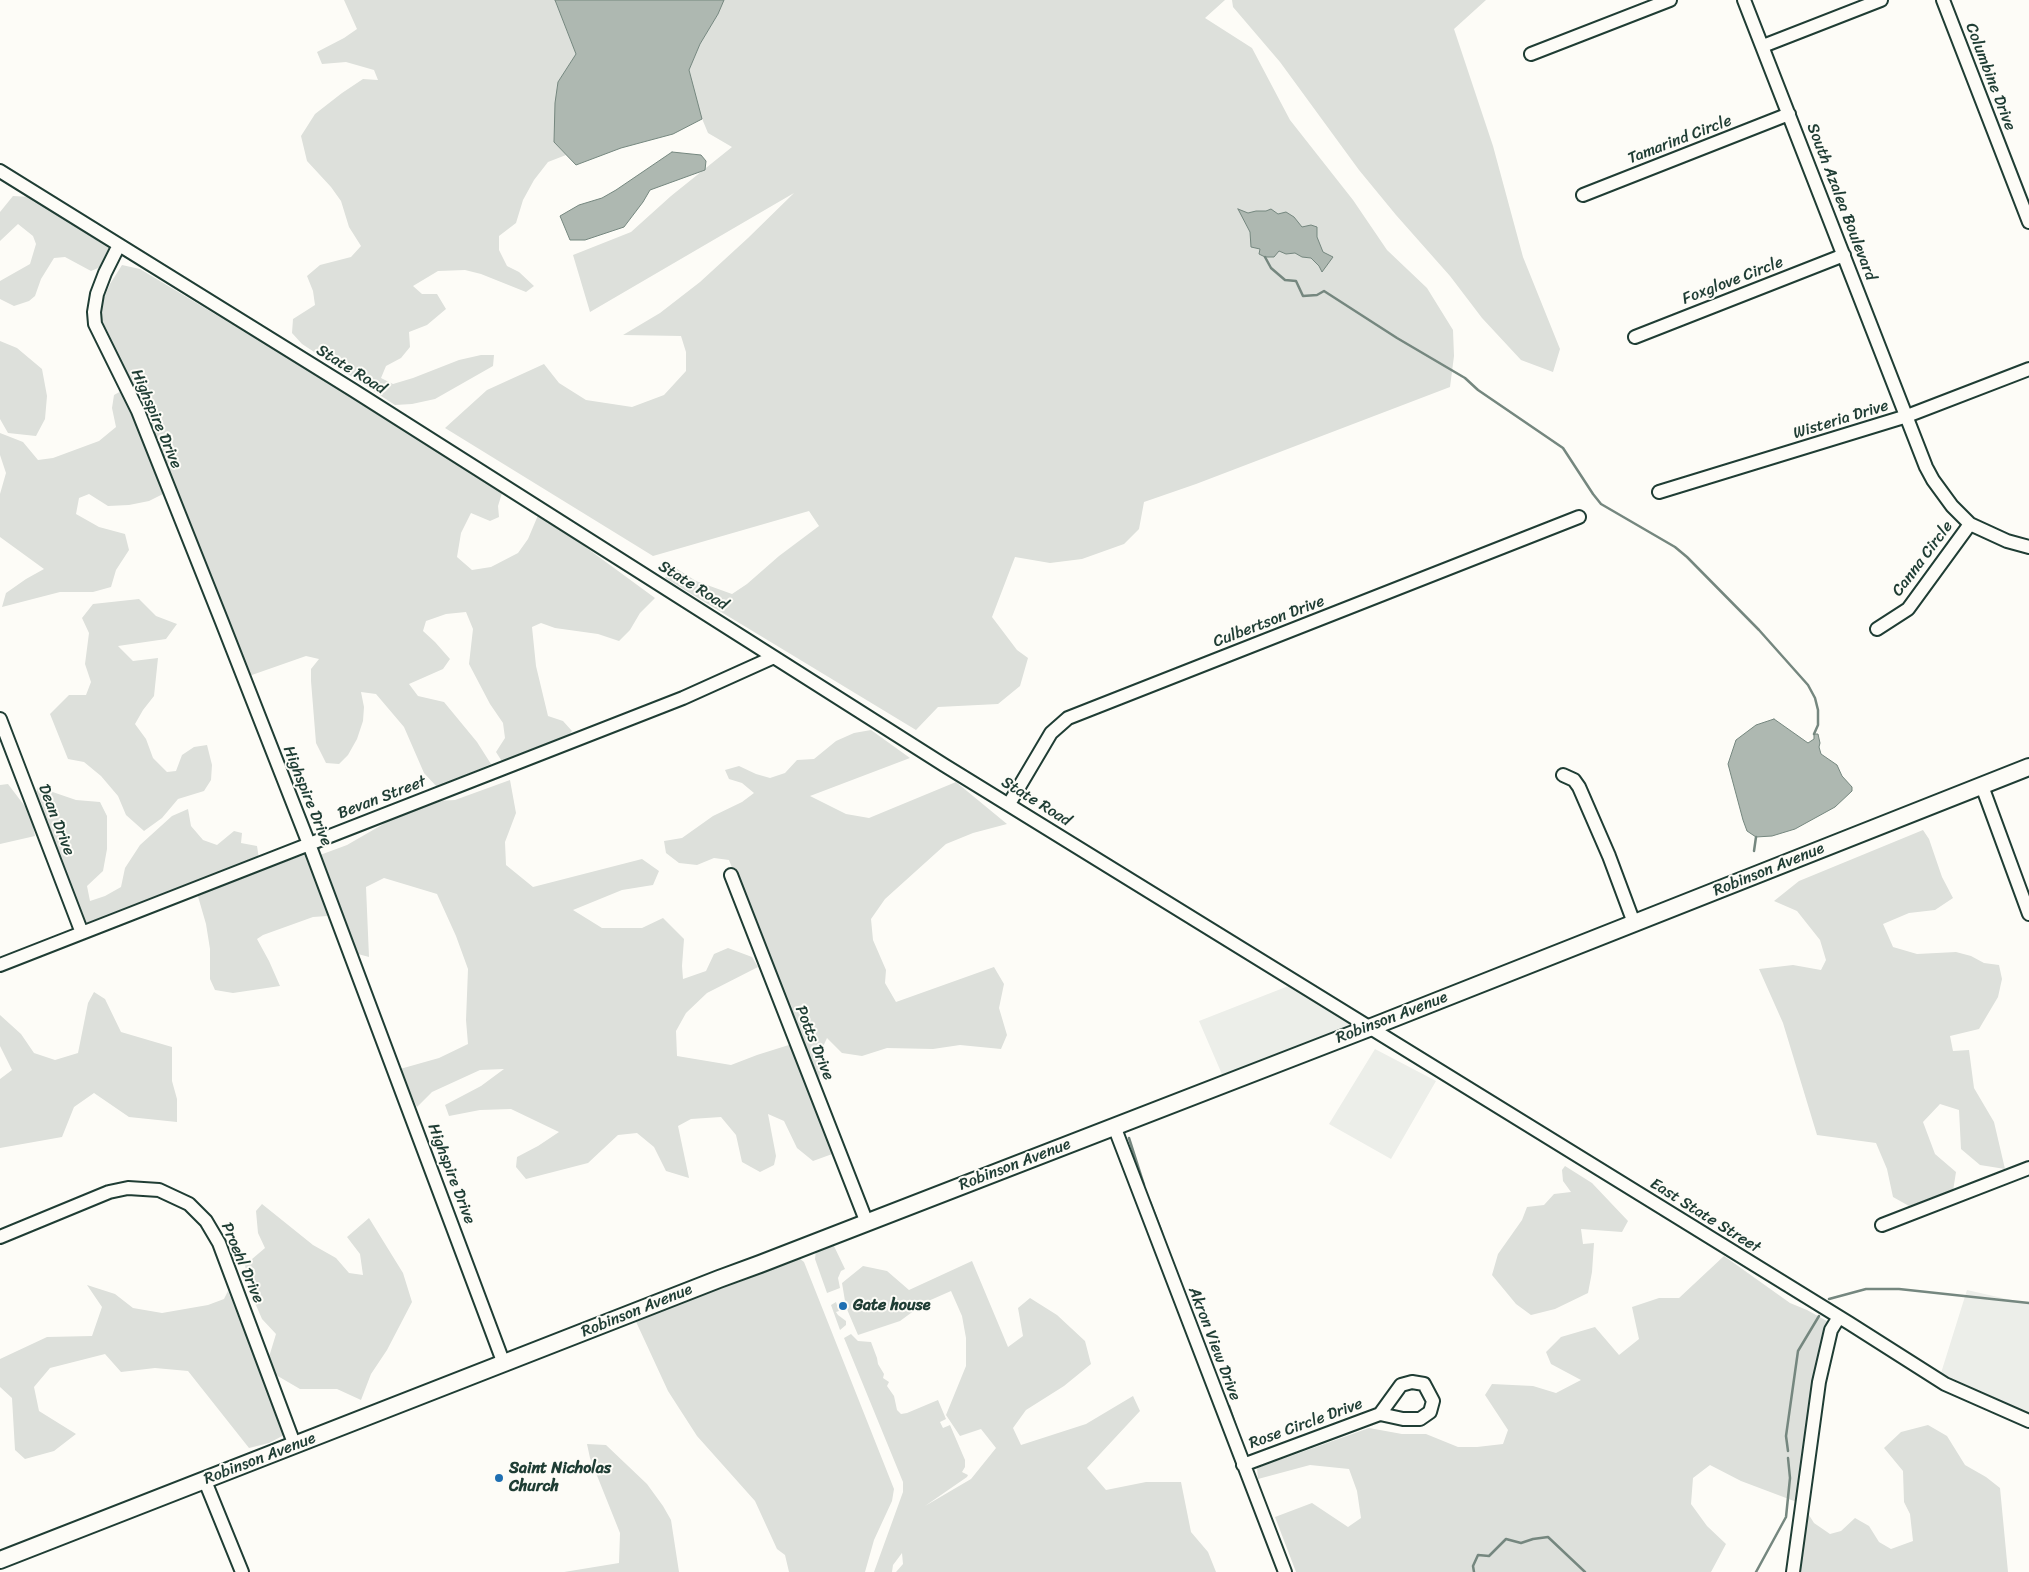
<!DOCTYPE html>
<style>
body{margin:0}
canvas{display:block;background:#fdfcf7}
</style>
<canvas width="2029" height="1572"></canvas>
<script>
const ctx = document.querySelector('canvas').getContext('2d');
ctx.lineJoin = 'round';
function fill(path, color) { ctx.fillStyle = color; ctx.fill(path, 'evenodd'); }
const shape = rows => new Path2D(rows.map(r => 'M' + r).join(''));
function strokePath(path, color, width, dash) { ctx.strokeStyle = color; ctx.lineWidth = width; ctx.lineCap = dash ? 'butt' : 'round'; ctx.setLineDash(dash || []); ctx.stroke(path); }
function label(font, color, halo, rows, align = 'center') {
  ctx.font = font + ' Sriracha,sans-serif'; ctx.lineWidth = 4; ctx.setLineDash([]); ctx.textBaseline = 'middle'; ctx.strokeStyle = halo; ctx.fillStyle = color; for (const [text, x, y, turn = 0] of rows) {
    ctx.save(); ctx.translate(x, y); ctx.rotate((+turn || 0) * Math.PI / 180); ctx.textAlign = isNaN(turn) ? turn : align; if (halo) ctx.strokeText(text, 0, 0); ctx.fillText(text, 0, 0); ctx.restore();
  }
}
fill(shape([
 [1291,985,1362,1026,1224,1079,1199,1021],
 [1375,1049,1436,1081,1391,1159,1329,1124],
 [1967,1290,2029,1304,2029,1415,1941,1373]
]), '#eceee9');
fill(shape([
 [344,0,555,0,576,54,558,82,554,142,566,155,548,162,534,180,523,200,516,223,499,236,499,250,507,266,519,272,534,286,526,292,481,274,465,270,438,271,413,286,422,294,437,294,446,309,427,325,409,332,410,347,401,358,386,366,381,378,393,384,413,378,459,360,481,355,494,355,493,366,435,399,412,404,395,405,302,344,292,333,293,319,315,305,313,291,307,276,320,265,351,257,361,246,349,227,341,201,331,187,307,161,301,136,315,114,342,93,363,79,378,80,374,70,346,62,322,64,317,52,344,38,357,29],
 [724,0,1225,0,1205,18,1252,48,1290,120,1353,200,1387,250,1427,288,1453,330,1454,356,1450,387,1196,484,1144,502,1139,529,1124,544,1082,559,1050,563,1015,557,992,617,1017,650,1028,658,1020,686,998,704,938,707,916,730,665,578,674,567,696,581,732,594,747,584,779,556,819,526,809,511,653,556,445,428,487,390,544,364,559,383,586,400,632,407,664,395,686,371,686,352,681,336,623,335,660,313,700,282,748,238,794,193,590,312,573,255,631,232,671,196,732,147,708,133,698,109,689,70,700,44,718,14],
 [1232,0,1486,0,1454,29,1493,146,1523,257,1560,349,1553,372,1521,360,1482,318,1450,276,1396,215,1359,170,1280,62,1233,7],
 [13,196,31,197,110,249,103,266,91,271,65,257,54,258,41,279,35,296,29,301,14,306,0,299,0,281,30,264,36,244,33,236,18,224,0,241,0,212],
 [122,265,140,269,358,400,502,493,498,506,499,517,490,521,471,513,461,533,457,557,472,570,491,567,518,553,528,539,539,513,655,598,640,613,630,630,619,641,598,634,555,628,541,623,532,627,536,666,548,716,563,721,572,731,566,738,503,763,496,752,505,738,503,723,490,704,469,664,473,629,466,612,446,614,426,621,423,631,435,642,450,659,443,669,409,684,418,696,444,702,477,742,491,764,437,787,424,773,404,727,376,694,361,692,364,707,363,721,357,739,348,755,339,764,326,763,316,743,311,681,311,669,319,659,306,656,249,676,133,386,111,350,101,322,102,302,110,284],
 [0,341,17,348,42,369,47,396,45,419,36,436,8,433,0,419],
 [123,390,134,409,163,494,149,501,129,505,108,506,89,494,79,498,76,514,99,527,125,534,129,550,116,570,111,587,93,592,60,592,2,607,6,593,26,579,44,569,0,537,0,494,6,473,0,455,0,433,23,442,38,460,53,458,99,441,116,427,112,408,114,395],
 [139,599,156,616,177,624,166,639,118,646,133,661,158,658,154,696,143,710,135,724,146,739,153,758,167,772,176,771,182,755,194,747,207,745,212,765,211,780,204,791,178,799,162,818,144,831,126,815,118,796,101,776,84,762,68,759,50,714,69,695,86,695,91,682,85,664,89,633,82,618,93,604],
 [871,730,910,758,810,796,846,814,869,818,956,782,1007,824,973,833,946,844,885,899,871,919,873,940,886,970,885,983,896,1002,994,967,1004,984,999,1008,1007,1035,1001,1049,960,1045,933,1049,887,1048,862,1056,842,1053,827,1038,821,1051,819,1088,729,860,714,858,697,865,679,863,666,853,664,841,682,838,713,816,742,802,754,793,742,783,729,779,725,770,739,766,756,774,770,778,785,773,797,760,814,759,836,741,854,733],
 [510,780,516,813,505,842,506,865,533,887,642,859,659,871,653,885,622,890,573,910,602,928,642,928,663,918,684,939,682,966,683,979,706,971,714,954,728,948,752,957,758,967,707,993,686,1013,676,1031,677,1056,731,1065,757,1055,792,1044,835,1153,813,1161,797,1148,784,1121,768,1114,776,1156,774,1165,760,1172,742,1162,736,1135,721,1117,691,1119,678,1126,689,1178,666,1171,654,1147,637,1133,618,1135,588,1163,526,1179,516,1167,517,1157,538,1146,559,1132,511,1109,480,1110,449,1116,445,1105,481,1086,504,1069,480,1070,432,1092,417,1107,407,1087,400,1069,439,1058,468,1044,466,1020,468,969,456,936,437,894,384,878,366,887,369,957,358,954,320,855,347,845,399,815,436,801,455,800],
 [8,784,30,813,35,836,0,844,0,785],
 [38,787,76,800,100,802,107,816,107,849,103,871,87,886,90,901,105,896,121,887,125,868,140,845,172,816,188,809,191,826,203,840,217,845,234,831,242,833,241,843,257,846,259,859,83,926,35,794],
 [1923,830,1929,839,1942,877,1953,898,1935,910,1909,913,1883,924,1893,947,1917,954,1956,952,1971,956,1984,963,1999,965,2002,979,1998,997,1979,1029,1950,1036,1953,1051,1969,1050,1974,1088,1994,1122,2005,1169,1980,1165,1961,1149,1959,1110,1940,1104,1923,1122,1935,1154,1956,1172,1953,1191,1909,1206,1893,1197,1887,1169,1876,1143,1817,1135,1783,1023,1759,969,1793,965,1821,970,1826,960,1820,940,1797,911,1774,901,1799,881],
 [304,855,309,857,327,907,327,916,313,917,263,935,257,939,269,961,280,986,233,993,215,990,210,979,210,949,206,924,197,893],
 [94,992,105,999,121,1032,172,1047,172,1081,177,1099,177,1122,129,1117,94,1093,74,1107,62,1137,0,1148,0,1079,12,1070,0,1046,0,1015,21,1034,34,1053,55,1060,78,1053,88,1003],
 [1565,1166,1592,1183,1628,1221,1622,1232,1581,1229,1583,1244,1594,1243,1592,1272,1588,1293,1555,1309,1531,1315,1516,1304,1492,1275,1498,1254,1522,1220,1527,1207,1544,1205,1554,1194,1571,1192,1563,1181,1562,1170],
 [262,1204,313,1245,336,1258,349,1273,363,1275,360,1254,347,1237,369,1218,403,1273,412,1302,387,1350,371,1374,361,1400,337,1389,300,1389,276,1375,269,1357,276,1334,262,1319,249,1289,245,1265,265,1248,258,1233,256,1211],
 [833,1244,845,1269,841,1271,838,1278,840,1288,827,1293,815,1259,816,1250],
 [1724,1256,1790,1303,1807,1310,1834,1325,1802,1504,1814,1523,1830,1534,1841,1531,1855,1518,1869,1526,1879,1542,1891,1549,1913,1541,1910,1514,1904,1502,1903,1471,1884,1448,1901,1432,1928,1425,1947,1436,1965,1465,1986,1477,2000,1488,2008,1572,1797,1572,1802,1504,1741,1481,1710,1465,1693,1478,1691,1504,1707,1526,1726,1544,1711,1572,1296,1572,1275,1517,1312,1503,1348,1527,1361,1518,1357,1491,1349,1469,1310,1465,1258,1479,1257,1468,1369,1428,1402,1434,1426,1434,1458,1447,1477,1447,1503,1444,1508,1430,1485,1395,1492,1384,1533,1386,1556,1393,1581,1380,1551,1364,1546,1352,1561,1337,1595,1327,1619,1355,1639,1339,1632,1307,1659,1298,1679,1298],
 [799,1258,804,1262,894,1489,892,1501,874,1540,865,1572,789,1572,785,1555,777,1549,755,1501,697,1436,677,1405,668,1391,632,1313,733,1274,737,1283],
 [972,1261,1008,1347,1023,1336,1018,1308,1030,1298,1057,1315,1085,1341,1091,1364,1064,1386,1026,1410,1013,1428,1021,1445,1086,1424,1133,1396,1140,1411,1087,1468,1106,1490,1146,1482,1181,1482,1191,1532,1208,1552,1216,1572,896,1572,903,1564,902,1553,893,1565,892,1572,874,1572,903,1492,903,1482,844,1338,851,1334,858,1341,871,1342,877,1358,878,1364,884,1374,883,1378,889,1382,887,1386,894,1396,897,1410,901,1414,907,1413,938,1400,946,1419,940,1422,943,1428,950,1425,965,1460,965,1467,962,1472,968,1475,967,1477,925,1506,971,1479,996,1448,981,1429,960,1436,946,1415,966,1366,966,1338,962,1316,951,1291,926,1302,900,1321,858,1335,846,1307,842,1283,863,1266,887,1271,909,1290],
 [87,1285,115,1294,133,1308,162,1313,208,1305,224,1299,228,1291,286,1434,269,1443,249,1448,188,1371,155,1368,121,1372,105,1354,50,1368,34,1387,39,1411,76,1434,54,1451,25,1459,15,1450,12,1398,0,1387,0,1359,47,1337,92,1336,102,1307],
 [836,1302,839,1311,836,1312,838,1315,846,1321,846,1325,840,1330,831,1305],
 [587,1444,606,1445,647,1484,663,1506,671,1520,679,1572,564,1572,619,1563,620,1533,590,1458]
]), '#dde0db');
const water = shape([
 [555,0,724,0,718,14,700,44,689,70,702,119,673,134,621,148,576,165,554,142,555,103,558,82,576,54,555,0],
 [672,152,701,155,706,161,705,170,650,190,643,202,624,227,585,240,570,240,560,216,579,205,602,198,616,190,672,152],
 [1238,209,1248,213,1256,211,1266,211,1271,209,1278,214,1286,212,1294,217,1302,227,1311,225,1317,227,1317,237,1323,252,1333,257,1322,272,1319,266,1311,258,1302,257,1295,253,1286,254,1279,251,1274,257,1265,257,1259,254,1260,249,1251,247,1250,232,1238,209],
 [1774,719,1808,743,1814,739,1814,734,1818,734,1820,743,1819,747,1821,754,1837,765,1842,776,1852,787,1852,791,1835,807,1795,829,1772,836,1756,837,1747,831,1743,820,1728,764,1736,740,1756,725,1774,719]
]);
fill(water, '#aeb8b1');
strokePath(water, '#75877f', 1);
strokePath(shape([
 [1265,257,1271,268,1285,280,1296,281,1303,296,1317,295,1324,291,1397,338,1465,378,1478,390,1563,448,1593,494,1601,504,1675,547,1687,557,1759,630,1808,685,1815,698,1818,710,1818,725,1814,734],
 [1754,851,1756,837],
 [1129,1138,1144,1185],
 [1150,1202,1162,1233],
 [1829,1299,1866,1289,1899,1289,2029,1303],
 [1229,1406,1235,1424],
 [1788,1451,1786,1436,1798,1351,1819,1316],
 [1474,1572,1473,1566,1478,1555,1489,1556,1506,1539,1521,1543,1533,1539,1548,1537,1585,1572],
 [1756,1572,1786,1517,1790,1478,1788,1458]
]), '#75877f', 2.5);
const minor = shape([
 [1744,0,1926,467,1933,480,1952,506,1970,524,2007,541,2029,547],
 [1943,0,2029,222],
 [1763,46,1881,0],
 [1531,54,1670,0],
 [0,171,353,390,944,765,1849,1323,1945,1384,2029,1421],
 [1583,195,1789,114],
 [119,245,105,273,97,294,94,312,95,324,138,411,222,622,309,844,504,1364],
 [1635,337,1844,255],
 [1659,492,1907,416,2029,369],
 [1877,629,1908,609,1970,524],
 [0,719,82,933],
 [1563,775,1574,780,1579,787,1609,856,1634,923],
 [1982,786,2029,914],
 [1009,804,1051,733,1068,718,1579,517],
 [731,875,867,1223],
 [0,965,683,698,774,657],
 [1114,1126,1285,1572],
 [1882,1225,2029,1168],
 [0,1237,109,1192,128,1188,159,1190,189,1204,206,1221,219,1243,295,1446],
 [1243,1465,1380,1414,1401,1385,1412,1382,1424,1384,1433,1401,1430,1412,1420,1419,1403,1419,1380,1414],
 [205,1481,242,1572],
 [1793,1572,1819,1382,1831,1330,1839,1317]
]);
const major = shape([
 [0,1560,719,1279,760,1264,1369,1028,2029,767]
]);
strokePath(minor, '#1f3d34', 16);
strokePath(major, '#1f3d34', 20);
strokePath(minor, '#fdfcf7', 12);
strokePath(major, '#fdfcf7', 16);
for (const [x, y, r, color] of [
 [843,1306,5,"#1f6fb2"],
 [499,1478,5,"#1f6fb2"]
]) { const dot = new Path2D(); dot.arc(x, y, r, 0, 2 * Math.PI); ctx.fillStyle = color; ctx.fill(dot); strokePath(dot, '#fdfcf7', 2); }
label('16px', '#1f3d34', '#fdfcf7', [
 ["Columbine Drive",1990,77,69],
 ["Tamarind Circle",1680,140,-21],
 ["South Azalea Boulevard",1841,202,69],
 ["Foxglove Circle",1733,281,-21],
 ["State Road",351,370,32],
 ["Highspire Drive",156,419,67],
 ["Wisteria Drive",1841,420,-17],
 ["Canna Circle",1923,559,-53],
 ["State Road",693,586,32],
 ["Culbertson Drive",1269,622,-21],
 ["Highspire Drive",307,796,68],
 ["Bevan Street",382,798,-21],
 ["State Road",1036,802,32],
 ["Dean Drive",56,820,69],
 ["Robinson Avenue",1769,870,-22],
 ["Robinson Avenue",1392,1018,-21],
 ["Potts Drive",814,1043,68],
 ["Robinson Avenue",1015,1165,-21],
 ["Highspire Drive",451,1174,69],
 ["East State Street",1705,1216,32],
 ["Proehl Drive",242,1263,67],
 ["Robinson Avenue",637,1311,-22],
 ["Akron View Drive",1214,1344,69],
 ["Rose Circle Drive",1306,1424,-20],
 ["Robinson Avenue",260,1459,-21]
]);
label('bold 16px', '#1f3d34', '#fdfcf7', [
 ["Gate house",853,1306],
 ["Saint Nicholas",509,1469],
 ["Church",509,1487]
], 'left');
</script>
